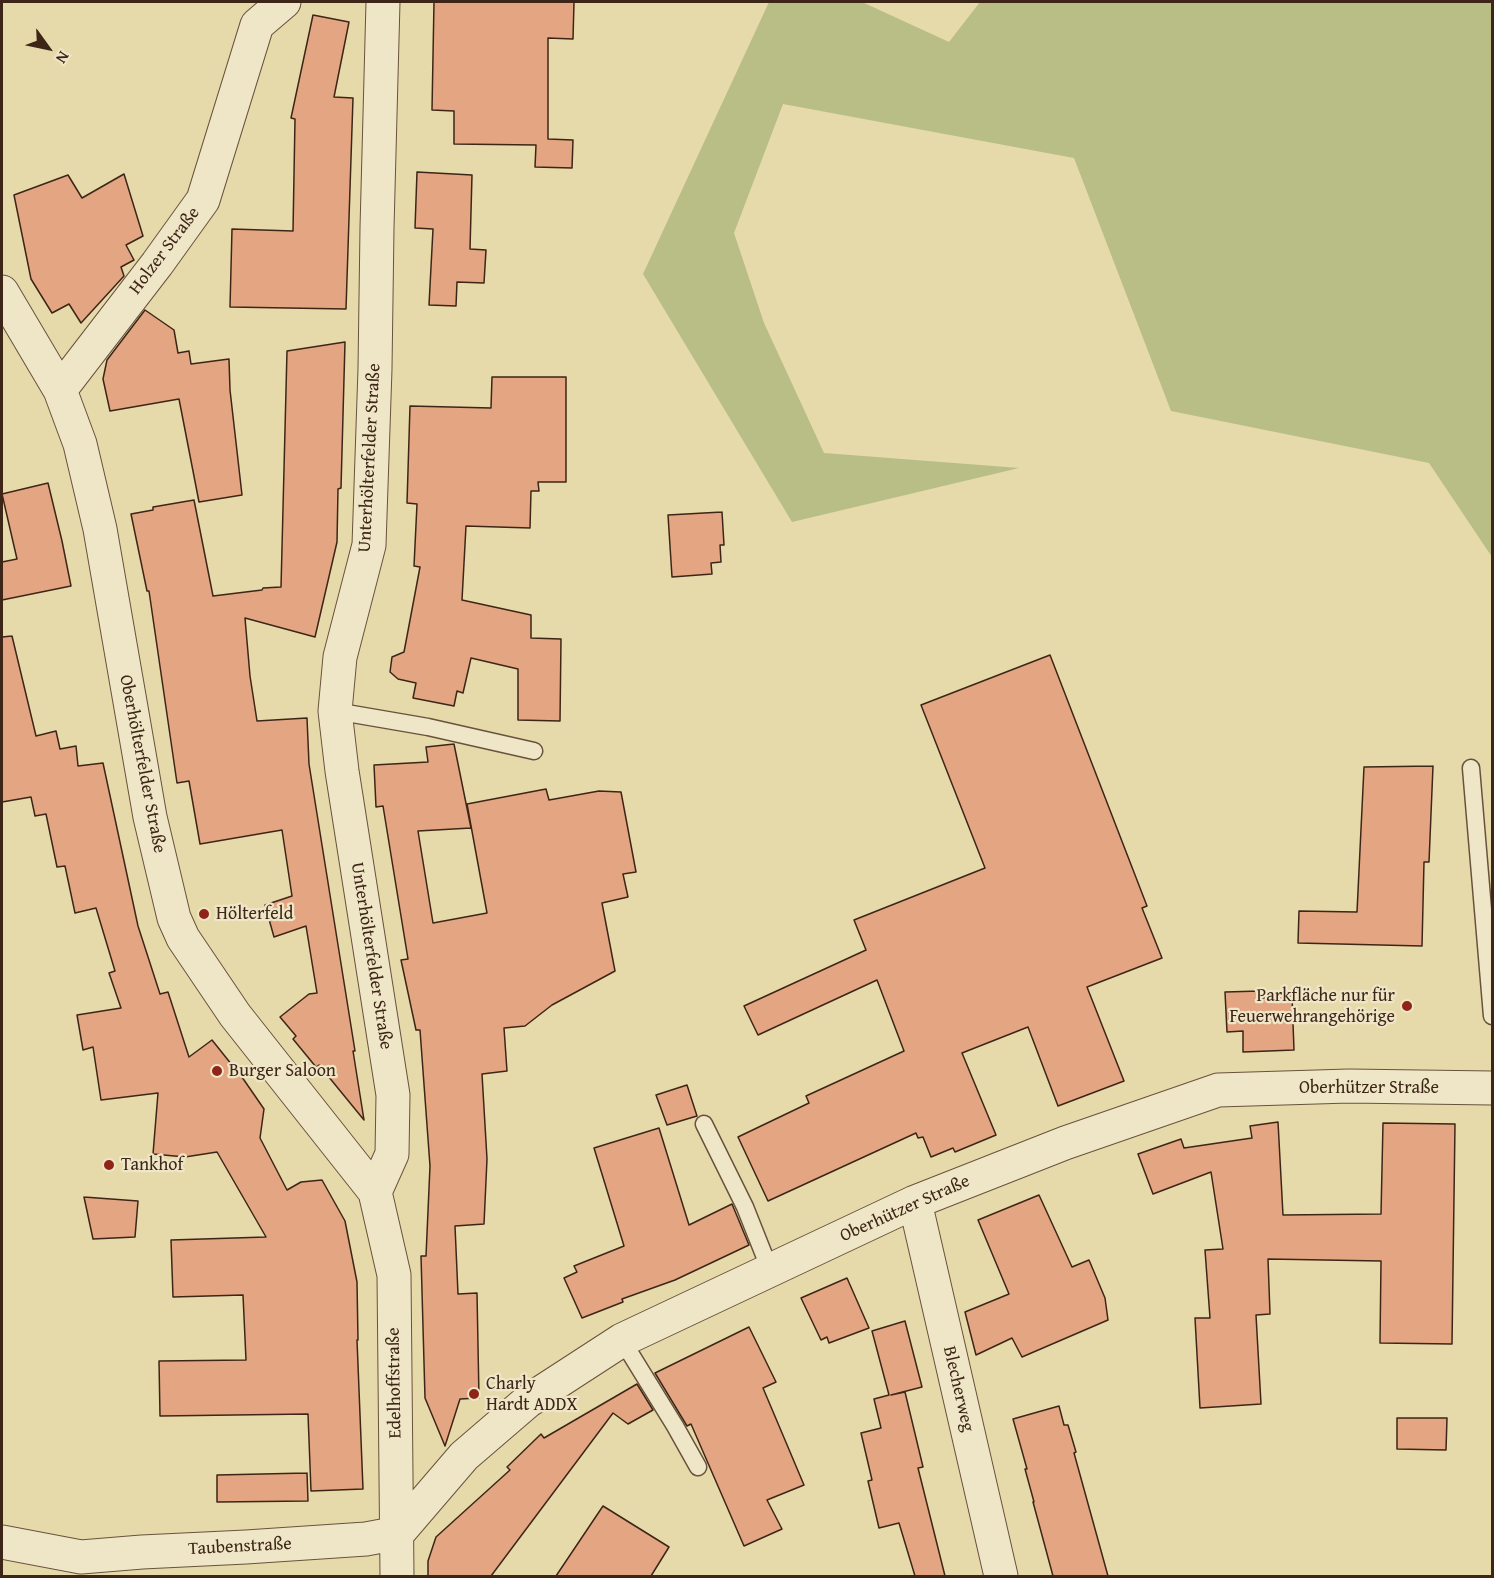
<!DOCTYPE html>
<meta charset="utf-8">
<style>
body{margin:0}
#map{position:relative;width:1494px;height:1578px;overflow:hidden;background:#e6d9aa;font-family:"Gentium Book Plus",serif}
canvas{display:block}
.frame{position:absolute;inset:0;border:3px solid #3d2617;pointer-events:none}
.north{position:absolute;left:18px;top:18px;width:60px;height:60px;-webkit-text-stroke:4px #efe6c8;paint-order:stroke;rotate:123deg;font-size:16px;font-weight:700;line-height:24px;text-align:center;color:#3d2617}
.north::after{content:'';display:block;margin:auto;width:21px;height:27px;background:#3d2617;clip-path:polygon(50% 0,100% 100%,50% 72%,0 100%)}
</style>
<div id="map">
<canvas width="1494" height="1578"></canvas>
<div class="frame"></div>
<div class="north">N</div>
</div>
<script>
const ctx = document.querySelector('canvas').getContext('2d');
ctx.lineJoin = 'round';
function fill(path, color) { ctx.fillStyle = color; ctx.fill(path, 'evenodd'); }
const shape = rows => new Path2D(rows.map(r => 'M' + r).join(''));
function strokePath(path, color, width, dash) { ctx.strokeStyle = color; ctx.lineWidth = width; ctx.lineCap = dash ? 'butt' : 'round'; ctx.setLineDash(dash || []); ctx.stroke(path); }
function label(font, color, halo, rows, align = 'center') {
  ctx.font = font + ' "Gentium Book Plus",serif'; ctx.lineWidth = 4.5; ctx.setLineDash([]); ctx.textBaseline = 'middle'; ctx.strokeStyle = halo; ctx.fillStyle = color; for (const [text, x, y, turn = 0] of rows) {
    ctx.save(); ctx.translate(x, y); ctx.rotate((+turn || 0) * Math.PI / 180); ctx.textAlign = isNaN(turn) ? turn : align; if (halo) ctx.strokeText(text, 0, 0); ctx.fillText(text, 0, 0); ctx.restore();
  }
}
fill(shape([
 [769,2,862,2,949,42,980,2,1492,2,1492,557,1429,463,1171,411,1074,158,783,104,734,233,764,323,824,453,1019,468,792,522,643,274]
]), '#b9be86');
const building = shape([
 [434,2,574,2,573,39,548,38,548,139,573,140,572,168,535,167,536,145,454,144,454,111,432,110,434,2],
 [313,15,349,22,334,97,353,98,346,309,230,307,232,229,293,231,295,119,291,118,313,15],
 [417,172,472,175,470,249,486,250,484,283,457,282,456,306,429,305,433,229,415,228,417,172],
 [124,174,143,236,126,245,134,260,121,267,124,276,81,323,69,304,52,313,31,279,14,195,68,175,82,198,124,174],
 [145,310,174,330,178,353,189,351,191,364,229,359,230,390,242,495,199,502,179,399,110,411,103,379,107,360,145,310],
 [345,342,341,488,338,489,337,542,315,637,245,618,250,676,257,721,307,718,309,764,355,1051,353,1051,364,1120,319,1065,316,1067,293,1039,296,1036,280,1017,309,994,317,993,306,926,274,937,265,905,292,896,282,830,200,844,189,781,177,783,149,591,147,591,131,514,153,510,153,507,194,500,213,596,262,590,263,588,281,587,287,351,345,342],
 [492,377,566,377,566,482,538,482,539,491,531,491,530,528,466,526,462,600,531,615,531,638,561,639,560,721,518,720,518,669,471,658,463,693,457,691,454,706,413,698,416,683,398,679,390,672,392,657,404,652,420,567,414,566,417,504,407,503,410,406,491,408,492,377],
 [48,483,62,541,71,586,2,600,2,562,17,559,2,494,48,483],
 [722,512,724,545,720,545,721,562,711,563,712,574,672,577,668,515,722,512],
 [12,636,36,736,56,731,60,749,76,746,78,766,103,763,138,926,160,994,168,992,189,1057,212,1040,244,1080,264,1109,260,1138,287,1190,301,1182,322,1180,345,1221,357,1282,358,1340,357,1340,363,1489,311,1491,308,1414,160,1416,159,1361,246,1360,243,1295,173,1297,171,1240,266,1237,217,1152,185,1157,153,1154,158,1093,101,1100,93,1047,83,1050,77,1015,121,1008,109,973,115,971,96,908,75,913,65,866,57,867,46,814,35,816,31,797,2,802,2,637,12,636],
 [1050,655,1147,906,1142,908,1162,958,1087,987,1124,1081,1058,1106,1028,1027,962,1053,996,1135,955,1152,953,1148,931,1157,923,1137,918,1138,916,1133,768,1201,738,1137,809,1103,806,1096,904,1051,877,980,758,1035,744,1006,866,950,854,920,985,868,921,705,1050,655],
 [454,744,471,828,418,831,433,923,487,913,467,804,546,789,549,800,599,791,621,792,636,872,623,874,628,897,602,903,615,971,552,1005,525,1026,504,1028,507,1071,482,1074,487,1159,484,1224,455,1226,458,1294,477,1293,479,1398,460,1399,445,1446,425,1398,421,1256,426,1256,430,1166,420,1030,416,1030,401,960,408,959,383,806,376,807,374,765,428,762,426,747,454,744],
 [1433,766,1429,862,1424,862,1422,946,1298,943,1299,911,1357,912,1364,767,1433,766],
 [1260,991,1261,998,1292,996,1294,1050,1243,1052,1243,1031,1227,1032,1225,992,1260,991],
 [687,1085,697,1116,667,1125,656,1095,687,1085],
 [1278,1122,1283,1215,1381,1214,1383,1123,1455,1124,1452,1344,1380,1343,1381,1261,1268,1259,1270,1314,1256,1315,1261,1404,1200,1408,1195,1318,1210,1318,1205,1250,1223,1249,1211,1172,1153,1194,1138,1154,1181,1139,1184,1148,1252,1138,1250,1126,1278,1122],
 [659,1128,689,1225,732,1204,749,1245,675,1280,622,1299,623,1302,582,1318,564,1278,577,1272,574,1266,624,1246,594,1148,659,1128],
 [1039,1195,1072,1267,1089,1260,1105,1298,1108,1320,1022,1357,1012,1338,976,1355,965,1312,1009,1294,978,1220,1039,1195],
 [84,1197,138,1201,135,1237,93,1239,84,1197],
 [847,1278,869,1328,829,1343,827,1337,821,1340,801,1298,847,1278],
 [905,1321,922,1387,891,1395,905,1392,923,1467,918,1468,945,1576,915,1576,899,1523,879,1528,868,1481,872,1480,861,1433,881,1428,874,1399,889,1395,872,1331,905,1321],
 [749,1327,776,1382,763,1388,804,1485,767,1500,782,1529,744,1546,691,1424,687,1426,655,1373,749,1327],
 [637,1384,653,1410,628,1424,613,1413,491,1576,428,1576,428,1561,436,1537,510,1470,507,1467,541,1434,544,1438,637,1384],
 [1059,1406,1064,1425,1068,1425,1076,1452,1074,1453,1108,1576,1053,1576,1033,1502,1034,1502,1025,1469,1027,1469,1013,1419,1059,1406],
 [1397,1418,1447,1418,1446,1450,1397,1449,1397,1418],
 [307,1473,308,1501,217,1502,217,1475,307,1473],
 [603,1506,669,1547,651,1576,556,1576,603,1506]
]);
fill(building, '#e3a582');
strokePath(building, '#3d2617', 1.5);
const service = shape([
 [335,711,428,727,534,751],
 [1471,768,1492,1016],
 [704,1124,745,1207,770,1270],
 [622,1340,675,1426,698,1467]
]);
const minor = shape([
 [2,292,60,390,80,444,100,529,150,817,174,918,183,938,235,1015,375,1192,394,1275,397,1576],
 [60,390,157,264,203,200,257,25,284,2],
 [375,1192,392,1154,393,1095,342,771,335,711,340,657,369,545,375,369,377,228,383,2],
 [915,1202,1001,1576],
 [398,1533,464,1456,528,1401,622,1340,915,1202,1065,1143,1218,1090,1349,1086,1492,1088],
 [2,1542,81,1557,142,1552,246,1547,366,1539,398,1533]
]);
strokePath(service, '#67533c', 19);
strokePath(minor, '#67533c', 35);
strokePath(service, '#efe6c8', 16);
strokePath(minor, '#efe6c8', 33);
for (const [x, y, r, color] of [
 [204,914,6,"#8f2418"],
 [1407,1006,6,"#8f2418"],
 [217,1071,6,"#8f2418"],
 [109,1165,6,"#8f2418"],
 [474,1394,6,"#8f2418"]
]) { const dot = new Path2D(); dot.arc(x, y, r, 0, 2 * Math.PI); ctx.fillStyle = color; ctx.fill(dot); strokePath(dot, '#efe6c8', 2); }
label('18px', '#3d2617', '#efe6c8', [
 ["Holzer Straße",165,251,-53],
 ["Unterhölterfelder Straße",370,458,-87],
 ["Oberhölterfelder Straße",142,764,79],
 ["Unterhölterfelder Straße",371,956,81],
 ["Oberhützer Straße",1369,1088],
 ["Oberhützer Straße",905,1209,-24],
 ["Edelhoffstraße",395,1383,-91],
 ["Blecherweg",958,1389,77],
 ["Taubenstraße",240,1547,-3]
]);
label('18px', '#3d2617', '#efe6c8', [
 ["Hölterfeld",216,914],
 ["Parkfläche nur für",1395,996,"right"],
 ["Feuerwehrangehörige",1395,1017,"right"],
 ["Burger Saloon",229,1071],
 ["Tankhof",121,1165],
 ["Charly",486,1384],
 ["Hardt ADDX",486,1405]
], 'left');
</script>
